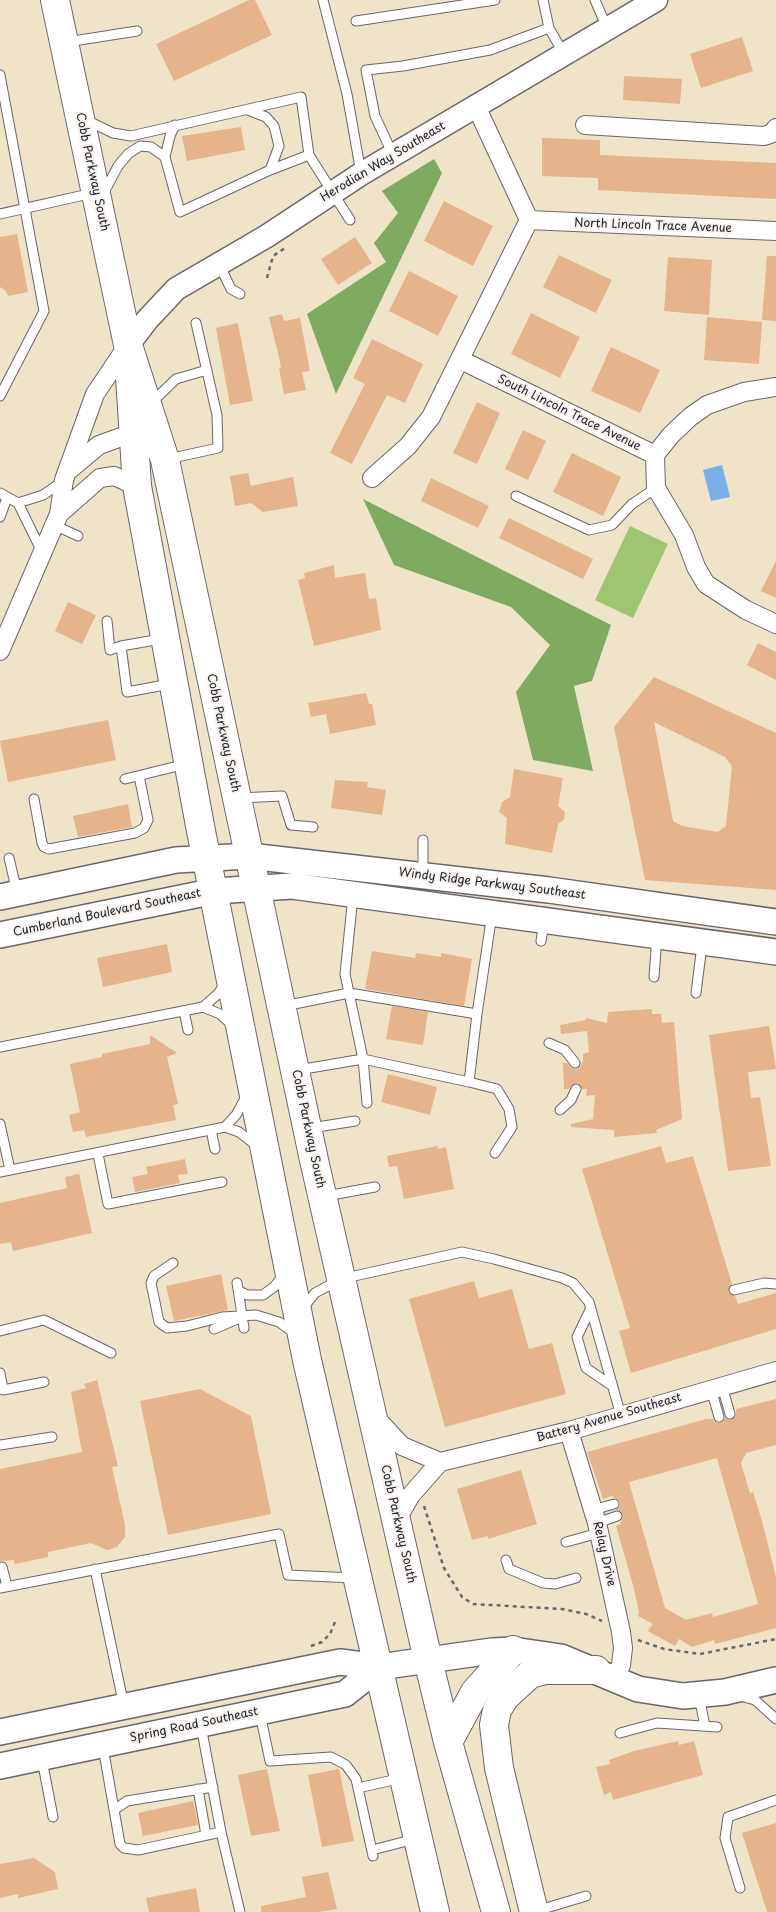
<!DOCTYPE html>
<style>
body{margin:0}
canvas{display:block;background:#f0e4c8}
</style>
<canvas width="776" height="1912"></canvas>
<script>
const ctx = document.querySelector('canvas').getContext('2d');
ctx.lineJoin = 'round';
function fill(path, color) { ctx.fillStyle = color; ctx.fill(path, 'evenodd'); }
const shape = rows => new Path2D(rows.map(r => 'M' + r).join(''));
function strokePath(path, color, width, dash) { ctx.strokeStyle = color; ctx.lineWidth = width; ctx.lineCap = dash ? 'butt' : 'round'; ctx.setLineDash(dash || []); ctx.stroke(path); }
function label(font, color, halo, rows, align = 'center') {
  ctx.font = font + ' "Playpen Sans",sans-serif'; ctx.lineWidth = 4; ctx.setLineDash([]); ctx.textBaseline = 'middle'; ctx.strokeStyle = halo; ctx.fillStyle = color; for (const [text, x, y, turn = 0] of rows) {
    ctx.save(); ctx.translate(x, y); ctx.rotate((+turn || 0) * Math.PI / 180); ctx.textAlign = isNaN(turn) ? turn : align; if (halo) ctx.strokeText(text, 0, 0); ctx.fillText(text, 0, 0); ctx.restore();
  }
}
fill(shape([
 [630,526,668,544,633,618,595,600]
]), '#9ec56f');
fill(shape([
 [434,159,442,173,336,394,307,314,386,262,374,243,398,213,382,191],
 [363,499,611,625,592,681,574,686,593,771,533,760,516,692,550,645,511,607,394,565]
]), '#7eaa62');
fill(shape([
 [722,465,730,497,711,501,703,470]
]), '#7ab0e8');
fill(shape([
 [249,0,255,0,272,35,174,81,156,44],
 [742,37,753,71,701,88,690,54],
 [624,76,682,79,680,104,623,100],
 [241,127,245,150,187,161,182,136],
 [542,138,600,140,600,155,776,163,776,199,598,190,598,178,542,176],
 [444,201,493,226,473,266,424,241],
 [17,234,28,292,8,296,6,291,0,287,0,237],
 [355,237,372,263,338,285,321,259],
 [559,255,612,280,596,313,543,287],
 [767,256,776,256,776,321,762,320],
 [668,257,712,260,709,315,664,311],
 [409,271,458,296,438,336,389,311],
 [531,313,580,337,560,378,511,354],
 [282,314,284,321,300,318,310,371,302,372,306,390,284,394,279,368,281,368,279,357,269,317],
 [707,317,762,322,759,364,704,360],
 [238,323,253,401,230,405,216,328],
 [372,339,423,364,405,403,387,395,352,464,330,453,365,384,353,378],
 [611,347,660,370,640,413,591,391],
 [477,402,500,413,477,464,453,453],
 [523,430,546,441,528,480,505,469],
 [572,453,621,477,603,516,553,492],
 [248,473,251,486,293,477,298,506,263,512,251,503,235,506,230,476],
 [431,478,489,506,478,528,421,501],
 [509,518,593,559,583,579,499,538],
 [776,561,776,598,761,591],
 [334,565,335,578,365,573,369,599,376,598,381,630,314,646,298,580,305,578,304,573],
 [68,602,96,615,82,644,55,631],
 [758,643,776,652,776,680,747,665],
 [654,677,776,733,776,890,645,880,614,727],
 [654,722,725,757,732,766,726,826,718,832,682,826,673,821],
 [366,693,369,704,372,704,376,725,330,734,326,714,311,717,308,703],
 [108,720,116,760,8,782,0,741],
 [514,769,563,778,558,806,565,812,564,820,558,824,552,853,505,844,507,818,499,812,502,802,510,797],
 [335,780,368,782,367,787,386,790,382,815,331,808],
 [128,804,132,827,78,837,73,816],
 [167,944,172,972,103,987,97,958],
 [372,951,415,958,416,953,441,957,441,953,472,959,464,1006,365,989],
 [392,1006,428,1012,423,1045,386,1039],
 [652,1009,652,1014,661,1014,662,1023,674,1022,682,1119,656,1130,657,1133,614,1137,614,1130,571,1127,571,1124,593,1119,595,1095,586,1096,587,1089,582,1089,578,1083,573,1084,569,1089,564,1089,563,1063,567,1063,573,1069,578,1068,583,1062,583,1054,589,1052,587,1031,561,1034,560,1025,586,1020,586,1018,607,1023,608,1012],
 [769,1026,776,1069,748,1072,751,1098,760,1097,771,1166,728,1171,709,1035],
 [150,1035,177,1053,167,1057,178,1104,173,1105,176,1120,86,1137,84,1130,73,1132,69,1115,80,1112,70,1064,102,1057,102,1054,150,1044],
 [388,1074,437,1087,430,1115,381,1102],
 [437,1146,438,1149,446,1147,454,1189,404,1199,397,1166,389,1167,387,1156],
 [661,1146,666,1163,693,1156,732,1284,728,1292,735,1296,738,1304,776,1293,776,1329,631,1373,619,1331,630,1328,582,1169],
 [185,1159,188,1174,178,1175,180,1183,135,1192,132,1177,148,1174,146,1167],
 [79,1174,92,1233,13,1251,11,1242,0,1244,0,1203,67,1188,65,1177],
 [221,1274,228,1310,174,1321,166,1286],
 [474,1281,479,1298,512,1289,529,1349,552,1343,566,1394,445,1427,409,1299],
 [97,1380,118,1466,112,1467,125,1525,125,1537,117,1547,107,1550,91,1543,48,1552,48,1557,15,1564,14,1560,0,1561,0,1469,82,1452,71,1392,86,1388,84,1384],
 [200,1389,251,1416,271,1514,168,1535,140,1401],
 [776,1399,776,1445,746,1453,741,1463,750,1493,753,1492,762,1521,776,1577,776,1628,715,1644,714,1640,692,1647,679,1639,675,1646,648,1631,653,1624,638,1616,639,1612,633,1585,616,1526,620,1524,623,1517,621,1512,616,1510,620,1506,620,1502,612,1496,603,1499,587,1452,706,1419,713,1419,718,1423,723,1422,725,1418,731,1420,736,1416,736,1409],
 [717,1458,758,1604,713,1617,712,1613,686,1620,665,1608,629,1482],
 [521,1470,537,1524,488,1539,488,1536,472,1540,457,1489],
 [678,1741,679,1745,694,1741,703,1775,613,1800,611,1792,604,1795,596,1767,610,1764,609,1760,634,1751],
 [267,1769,280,1831,251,1836,238,1775],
 [339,1769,354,1841,322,1847,308,1775],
 [193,1801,198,1825,143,1836,138,1813],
 [776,1823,776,1912,767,1912,742,1833],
 [34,1858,55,1872,58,1889,18,1898,18,1894,0,1898,0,1864],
 [328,1872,337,1909,319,1912,261,1912,261,1906,306,1897,302,1877],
 [196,1888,200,1912,149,1912,146,1898]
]), '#e5b38c');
const service = shape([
 [323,0,347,94,361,173],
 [543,0,549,28,564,54],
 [595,0,607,28],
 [356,21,495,0],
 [67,42,137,31],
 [0,75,44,311,0,396],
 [248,110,266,117,274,126,279,146,270,170],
 [86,120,113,133,131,136,301,97,309,155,350,220],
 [393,155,375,116,366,70,403,66,490,50,549,28],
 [165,157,170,136,175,125],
 [103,194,118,166,128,154,140,146,151,147,165,157,180,212,270,170,309,155],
 [0,214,93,193],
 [219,264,231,289,240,294],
 [151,403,176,379,207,370],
 [168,459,218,448,217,415,196,323],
 [0,493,18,503,42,552],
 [516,496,589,530,612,525,632,504,656,488],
 [18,503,43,495,62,482],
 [0,517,7,498],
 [54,525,78,536],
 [107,621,110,650,121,646,161,639],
 [121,646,127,692,170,684],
 [125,779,186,764],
 [239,798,282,796,291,825,313,827],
 [34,799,42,843,44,847,49,849,135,833,144,828,148,820,139,776],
 [423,840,423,873],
 [9,858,17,892],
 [353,896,345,974,363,1059,367,1103],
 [541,941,544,922],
 [654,977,657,936],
 [696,993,702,945],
 [284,1006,349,993,477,1014],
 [203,1007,220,1014,232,1025],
 [184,1011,188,1030],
 [549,1043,565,1050,575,1063],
 [0,1047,203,1007,218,994,226,982],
 [298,1070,363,1059,469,1082,477,1014,492,914],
 [469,1082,497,1089,509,1109,512,1127,495,1153],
 [560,1110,571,1100,576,1089],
 [0,1124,10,1170],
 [225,1127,236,1115,247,1095],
 [311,1128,355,1121],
 [211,1130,215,1149],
 [98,1154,108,1204,222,1182],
 [0,1172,225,1127,239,1132,257,1146],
 [326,1196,375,1187],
 [173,1263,154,1276,151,1283,159,1322,167,1328,187,1326,222,1317,256,1315,279,1322,296,1334],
 [237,1283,244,1328],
 [734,1290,764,1283,776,1284],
 [239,1291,247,1295,263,1295,274,1287,284,1274],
 [302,1309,315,1293,341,1279,462,1252,494,1259,562,1278,573,1283,589,1302,621,1416],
 [590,1310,577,1337,586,1368,611,1385],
 [214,1329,237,1319],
 [0,1331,44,1320,111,1353],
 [0,1373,3,1390,44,1382],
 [722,1386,730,1414],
 [711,1389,719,1417],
 [0,1445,52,1437],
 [593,1510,614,1504],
 [597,1523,617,1516],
 [566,1542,599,1533],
 [506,1560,509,1569,543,1583,555,1584,576,1578],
 [2,1567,7,1586],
 [95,1569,124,1706],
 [0,1588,279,1534,288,1575,354,1578],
 [740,1696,755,1700,776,1719],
 [699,1697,705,1726],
 [260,1714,270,1761,331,1757,346,1765,356,1779,373,1856],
 [201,1726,221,1832,240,1912],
 [620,1733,657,1723,717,1727],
 [103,1747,120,1844,124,1848,138,1850,221,1832],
 [42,1760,53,1817],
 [358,1788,402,1778],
 [198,1789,206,1835],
 [114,1810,127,1801,213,1787],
 [372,1850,415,1839],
 [740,1888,725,1838,728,1817,776,1800],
 [536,1911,586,1896]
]);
const minor = shape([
 [476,106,529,220],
 [585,125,764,136,773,133,776,128],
 [529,220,776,231],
 [461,360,655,455],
 [655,455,656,488,684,535,696,567,706,584,746,610,776,624],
 [655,455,671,435,690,417,707,405,744,392,776,387],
 [69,470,99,445,124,436,142,436],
 [372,478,408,446,431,417,529,220],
 [59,514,100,478,114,476,137,486],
 [0,651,59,514,64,480,95,394,128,345],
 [377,1419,402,1446,440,1462,569,1431,776,1371],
 [569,1431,597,1523,621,1632,623,1648,621,1665,614,1679],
 [397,1519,411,1495,440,1462]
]);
const tertiary = shape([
 [128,345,147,320,176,289,267,236,361,174,656,0]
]);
const secondary = shape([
 [0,897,176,860,249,856,549,890,776,922],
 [0,935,215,891,292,886,776,952],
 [0,1732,340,1662,379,1667,492,1651,513,1650,561,1657,638,1689,683,1696,725,1692,776,1680],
 [0,1766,345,1694,379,1667]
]);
const primary = shape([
 [55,0,128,345,165,460,314,1160,428,1660,448,1742,496,1912],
 [130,377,137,486,201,831,307,1360,435,1912],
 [448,1742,475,1692,513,1650]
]);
const motorway = shape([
 [534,1912,499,1768,494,1725,497,1710,505,1697,530,1674,545,1670,596,1670]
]);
strokePath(service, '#6a666c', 11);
strokePath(minor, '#6a666c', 20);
strokePath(tertiary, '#6a666c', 25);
strokePath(secondary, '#6a666c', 28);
strokePath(primary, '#6a666c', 30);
strokePath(motorway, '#6a666c', 30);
strokePath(shape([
 [267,278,273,256,285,248],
 [424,1506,444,1568,462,1597,473,1604,562,1609,586,1614,602,1621],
 [638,1640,664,1649,700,1654,776,1639],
 [311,1646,322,1642,330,1634,335,1622]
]), '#6a666c', 2.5, [4, 4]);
strokePath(service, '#fff', 9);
strokePath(minor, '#fff', 18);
strokePath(tertiary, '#fff', 22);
strokePath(secondary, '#fff', 25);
strokePath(primary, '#fff', 28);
strokePath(motorway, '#fff', 28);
label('12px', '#22223b', '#f7f3e8', [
 ["Herodian Way Southeast",383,162,-31],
 ["Cobb Parkway South",92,172,78],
 ["North Lincoln Trace Avenue",653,226,2],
 ["South Lincoln Trace Avenue",569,413,26],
 ["Cobb Parkway South",223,733,78],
 ["Windy Ridge Parkway Southeast",492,884,7],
 ["Cumberland Boulevard Southeast",107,913,-12],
 ["Cobb Parkway South",308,1129,78],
 ["Battery Avenue Southeast",609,1418,-16],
 ["Cobb Parkway South",398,1524,77],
 ["Relay Drive",604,1554,77],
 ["Spring Road Southeast",194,1725,-12]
]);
</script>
